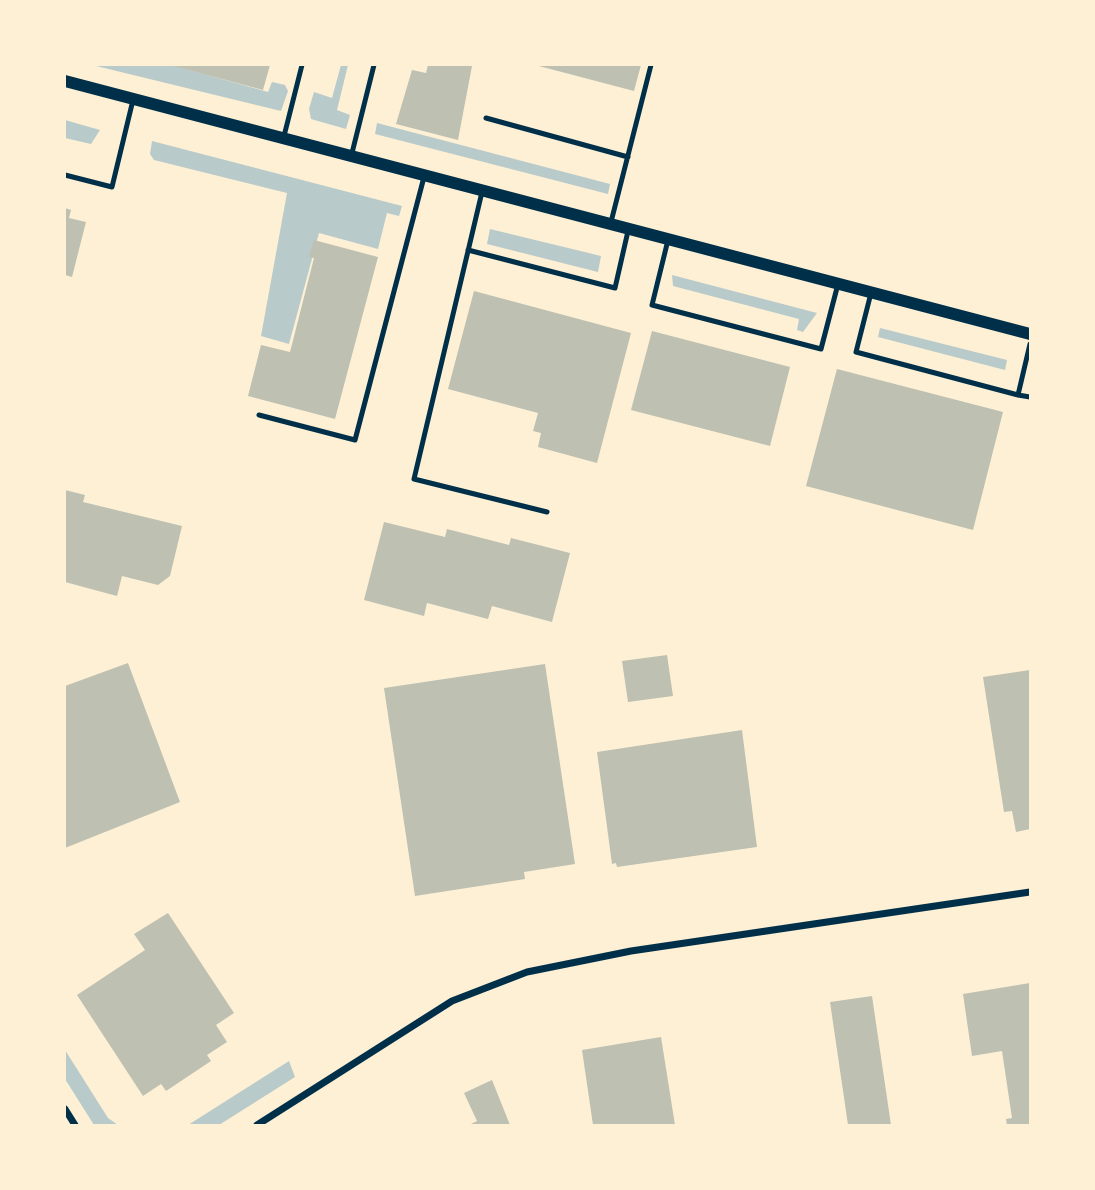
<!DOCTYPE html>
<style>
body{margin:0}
#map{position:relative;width:1095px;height:1190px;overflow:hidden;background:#fdf0d5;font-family:Rubik,sans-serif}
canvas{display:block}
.frame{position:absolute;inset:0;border:66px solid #fdf0d5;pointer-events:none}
</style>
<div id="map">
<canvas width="1095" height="1190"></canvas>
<div class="frame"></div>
</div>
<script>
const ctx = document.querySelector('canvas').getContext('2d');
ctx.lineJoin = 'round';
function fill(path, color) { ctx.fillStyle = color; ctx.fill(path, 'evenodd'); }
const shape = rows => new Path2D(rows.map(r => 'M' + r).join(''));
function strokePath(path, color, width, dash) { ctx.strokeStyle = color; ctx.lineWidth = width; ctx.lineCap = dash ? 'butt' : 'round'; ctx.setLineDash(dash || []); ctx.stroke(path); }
fill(shape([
 [92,65,172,65,268,92,272,82,285,85,288,91,281,111],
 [341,65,348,65,337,110,350,115,346,129,311,119,309,109,314,92,332,98],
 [65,120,100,130,91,144,65,138],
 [377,123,610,184,608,194,375,134],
 [152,141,402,206,399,216,387,213,378,249,319,233,289,344,261,336,287,193,154,160,150,154],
 [490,229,601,256,598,272,487,244],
 [672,275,817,313,803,332,797,330,799,319,673,286],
 [880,328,1007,360,1005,370,878,337],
 [65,1050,108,1118,118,1125,94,1125,65,1079],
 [289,1061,295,1077,219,1125,188,1125]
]), '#b9caca');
fill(shape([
 [170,65,270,65,263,90],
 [428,65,472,66,458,140,396,124,412,70,426,73],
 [535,65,641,65,634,91],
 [65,208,71,210,69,218,86,222,72,277,65,275],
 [314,240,378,257,335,419,248,396,261,345,290,352,314,258,309,257],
 [474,291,631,333,597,463,538,447,541,433,533,431,538,413,448,389],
 [652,331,790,367,770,446,631,410],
 [837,369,1003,412,973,530,806,486],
 [65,490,85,495,83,502,182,526,170,576,158,585,122,576,117,596,65,582],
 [384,522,445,537,447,529,509,545,511,538,570,553,552,622,492,606,488,619,427,603,424,616,364,600],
 [667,655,673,696,628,702,622,661],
 [128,663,180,802,65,848,65,686],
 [545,664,575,864,524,872,525,879,415,896,384,688],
 [1030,670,1030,829,1016,832,1012,811,1004,812,983,677],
 [742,730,757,847,617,867,616,863,612,864,597,752],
 [168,913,234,1013,216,1025,227,1042,207,1055,211,1061,166,1091,161,1084,143,1096,77,995,145,950,134,934],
 [1030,983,1030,1125,1007,1125,1006,1119,1012,1118,1002,1051,972,1056,963,994],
 [872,996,891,1125,848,1125,830,1002],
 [661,1037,675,1125,593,1125,582,1050],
 [492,1080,510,1125,469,1125,477,1121,464,1093]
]), '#bec0b2');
strokePath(shape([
 [486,118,628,157],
 [284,136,302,65],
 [351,157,374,65],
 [65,175,112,187,133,100],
 [482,192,414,479,547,512],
 [611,222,651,65],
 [668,240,652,305,821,349,838,284],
 [468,250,615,288,628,231],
 [871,293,856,352,1018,395,1030,344],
 [1018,395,1030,397],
 [259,415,355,440,424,177]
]), '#003049', 5);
strokePath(shape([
 [65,1109,75,1125],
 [257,1125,452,1001,527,972,631,951,1030,892]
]), '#003049', 7);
strokePath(shape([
 [65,81,1030,334]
]), '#003049', 12);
</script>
